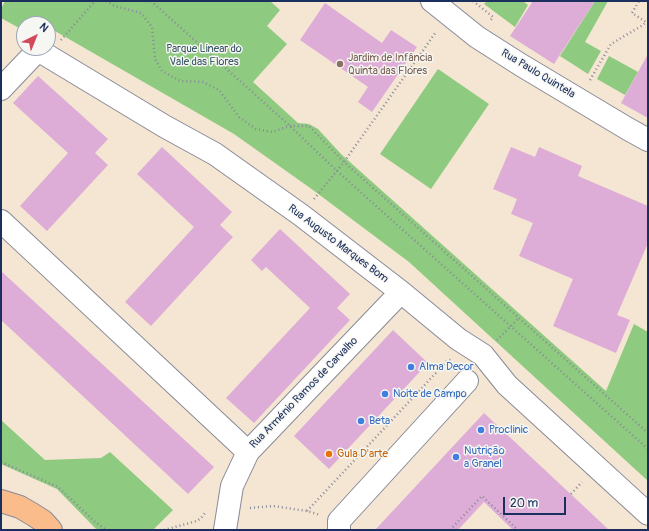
<!DOCTYPE html>
<meta charset="utf-8">
<style>
body{margin:0}
#map{position:relative;width:649px;height:531px;overflow:hidden;background:#f4e6d2;font-family:Pangolin,sans-serif}
canvas{display:block}
.frame{position:absolute;inset:0;border:2px solid #1b2f5e;pointer-events:none}
.north{position:absolute;left:16px;top:16px;width:40px;height:40px;box-sizing:border-box;background:#f6f6f2;border:1px solid #9ea6b7;border-radius:50%;rotate:43deg;font-size:11px;font-weight:700;line-height:16px;text-align:center;color:#1b2f5e}
.north::after{content:'';display:block;margin:auto;width:14px;height:18px;background:#d1495b;clip-path:polygon(50% 0,100% 100%,50% 72%,0 100%)}
.scale{position:absolute;left:503px;top:497px;width:63px;height:18px;box-sizing:border-box;border:2px solid #1b2f5e;border-top:0;padding-left:5px;font-size:12px;line-height:14px;white-space:nowrap;color:#1b2f5e;-webkit-text-stroke:3px #f6f6f2;paint-order:stroke}
</style>
<div id="map">
<canvas width="649" height="531"></canvas>
<div class="frame"></div>
<div class="north">N</div>
<div class="scale">20 m</div>
</div>
<script>
const ctx = document.querySelector('canvas').getContext('2d');
ctx.lineJoin = 'round';
function fill(path, color) { ctx.fillStyle = color; ctx.fill(path, 'evenodd'); }
const shape = rows => new Path2D(rows.map(r => 'M' + r).join(''));
function strokePath(path, color, width, dash) { ctx.strokeStyle = color; ctx.lineWidth = width; ctx.lineCap = dash ? 'butt' : 'round'; ctx.setLineDash(dash || []); ctx.stroke(path); }
function label(font, color, halo, rows, align = 'center') {
  ctx.font = font + ' Pangolin,sans-serif'; ctx.lineWidth = 3; ctx.setLineDash([]); ctx.textBaseline = 'middle'; ctx.strokeStyle = halo; ctx.fillStyle = color; for (const [text, x, y, turn = 0] of rows) {
    ctx.save(); ctx.translate(x, y); ctx.rotate((+turn || 0) * Math.PI / 180); ctx.textAlign = isNaN(turn) ? turn : align; if (halo) ctx.strokeText(text, 0, 0); ctx.fillText(text, 0, 0); ctx.restore();
  }
}
fill(shape([
 [5,1,270,1,280,10,267,26,287,44,253,82,298,123,309,124,318,129,342,155,606,391,634,324,648,332,648,481,409,262,313,190,234,134,48,27,48,24,44,24,32,18,26,24,24,24,24,26,21,29,1,18,1,9],
 [487,1,523,1,528,5,515,27,484,4],
 [595,1,608,1,585,42,601,51,588,74,560,56],
 [609,56,638,72,625,95,597,79],
 [438,69,489,104,431,189,380,154],
 [1,420,45,460,101,458,110,452,173,510,153,530,97,530,57,489,1,464]
]), '#8eca7f');
fill(shape([
 [533,1,595,1,554,64,510,36],
 [325,3,382,43,391,30,417,47,372,112,358,102,368,87,300,40],
 [648,54,648,118,621,103],
 [38,76,108,139,95,153,108,165,47,231,20,206,68,153,13,103],
 [162,147,232,212,220,225,233,237,151,326,125,302,194,227,137,174],
 [511,147,535,157,539,147,582,166,578,176,648,206,648,243,617,315,630,320,616,353,553,326,573,279,519,256,533,223,511,214,517,199,493,189],
 [280,229,350,294,337,308,350,320,254,423,226,398,310,308,266,267,262,271,251,260],
 [1,271,214,467,188,494,1,320],
 [393,330,428,363,329,469,294,436],
 [484,413,592,514,609,530,513,530,484,502,458,530,375,530]
]), '#deadd7');
const minor = shape([
 [432,1,477,37,521,65,628,129,648,140],
 [1,89,38,50,164,126,215,154,301,215,401,292,458,339,483,355,507,385,648,514],
 [1,221,248,452],
 [225,530,232,486,248,452,401,292],
 [339,530,339,521,467,381]
]);
const major = shape([
 [1,501,20,507,32,514,43,521,51,530]
]);
strokePath(minor, '#888a98', 24);
strokePath(major, '#888a98', 24);
strokePath(shape([
 [106,1,115,6,141,13,152,27,155,59,162,71,180,81,203,82,219,90,239,117,256,129,272,132,290,126,309,126,344,162,648,433],
 [151,1,290,126,337,171,648,449],
 [473,1,493,17,490,21],
 [61,40,95,1],
 [590,80,611,44,643,25,646,22,632,13,639,1],
 [314,199,344,162,436,32],
 [497,340,519,318],
 [1,462,58,487,94,521,106,530],
 [571,494,582,482],
 [250,508,273,506,307,511,320,515],
 [307,511,448,360,451,360],
 [164,530,197,521,201,518,205,513],
 [450,530,482,496,518,530]
]), '#888a98', 2.5, [1, 3]);
strokePath(minor, '#fff', 22);
strokePath(major, '#f9bc8a', 22);
for (const [x, y, r, color] of [
 [340,64,4,"#8d6e63"],
 [411,367,4,"#3f7fe0"],
 [385,394,4,"#3f7fe0"],
 [361,421,4,"#3f7fe0"],
 [481,430,4,"#3f7fe0"],
 [329,454,4,"#e8710a"],
 [456,457,4,"#3f7fe0"]
]) { const dot = new Path2D(); dot.arc(x, y, r, 0, 2 * Math.PI); ctx.fillStyle = color; ctx.fill(dot); strokePath(dot, '#f6f6f2', 1.5); }
label('11px', '#385666', '#f6f6f2', [
 ["Parque Linear do",204,49],
 ["Vale das Flores",204,62]
]);
label('11px', '#785e54', '#f6f6f2', [
 ["Jardim de Infância",348,58],
 ["Quinta das Flores",348,71]
], 'left');
label('11px', '#1b2f5e', '#f6f6f2', [
 ["Rua Paulo Quintela",538,74,31],
 ["Rua Augusto Marques Bom",338,244,37],
 ["Rua Arménio Ramos de Carvalho",304,393,-46]
]);
label('11px', '#366cbe', '#f6f6f2', [
 ["Alma Decor",419,367],
 ["Noite de Campo",393,394],
 ["Beta",369,421],
 ["Proclinic",489,430],
 ["Nutrição",464,451],
 ["a Granel",464,464]
], 'left');
label('11px', '#c56008', '#f6f6f2', [
 ["Gula D'arte",337,454]
], 'left');
</script>
